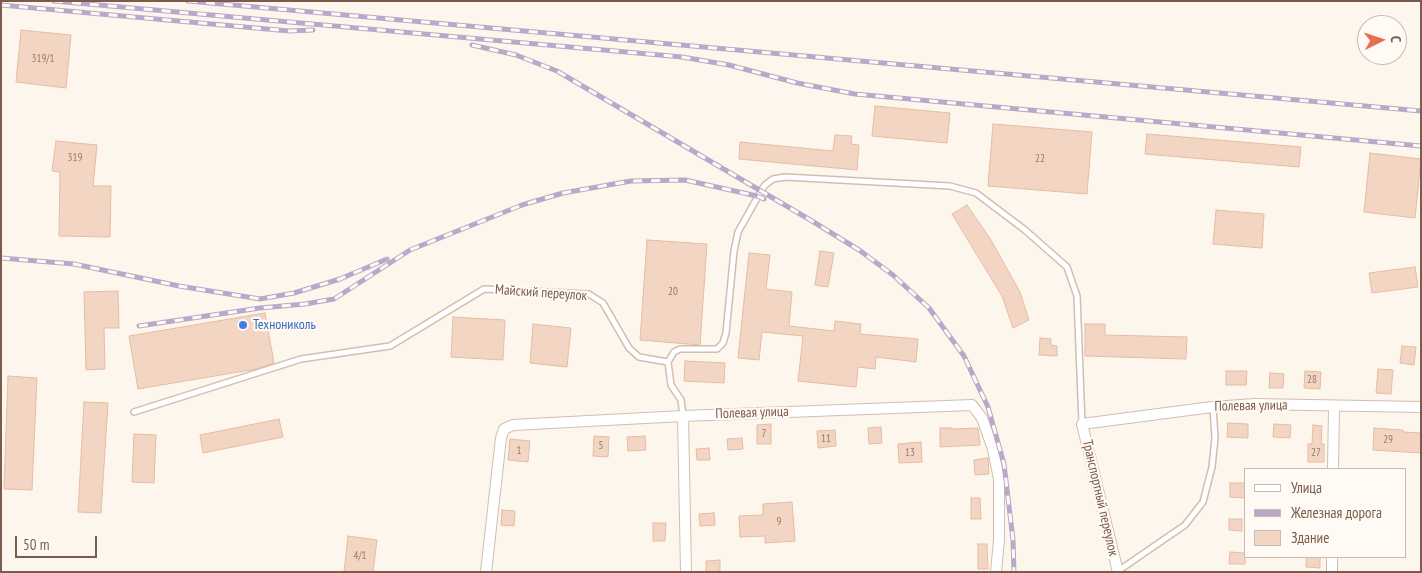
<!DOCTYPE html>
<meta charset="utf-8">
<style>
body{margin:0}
#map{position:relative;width:1422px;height:573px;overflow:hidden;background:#fdf6ec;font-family:"PT Sans Narrow",sans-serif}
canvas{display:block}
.frame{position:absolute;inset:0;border:2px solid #7a5c4d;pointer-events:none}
.legend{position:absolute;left:1244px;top:468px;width:162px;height:90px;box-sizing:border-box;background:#fffaf3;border:1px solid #cabbb1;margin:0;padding:6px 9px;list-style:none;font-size:15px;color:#7a5c4d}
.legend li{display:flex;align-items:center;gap:10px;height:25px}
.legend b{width:25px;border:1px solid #cabbb1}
.north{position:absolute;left:1357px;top:15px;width:50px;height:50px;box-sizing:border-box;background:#fffaf3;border:1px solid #cabbb1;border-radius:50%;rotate:86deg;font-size:14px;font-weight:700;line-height:20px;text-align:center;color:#7a5c4d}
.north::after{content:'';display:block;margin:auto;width:18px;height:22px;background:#e76f51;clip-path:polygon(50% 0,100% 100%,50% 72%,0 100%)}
.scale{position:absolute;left:15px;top:536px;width:82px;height:22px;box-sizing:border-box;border:2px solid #7a5c4d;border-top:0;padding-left:6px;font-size:15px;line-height:18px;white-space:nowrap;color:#7a5c4d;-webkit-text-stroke:4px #fffaf3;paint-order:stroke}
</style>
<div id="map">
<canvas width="1422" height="573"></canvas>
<div class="frame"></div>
<ul class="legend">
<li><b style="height:6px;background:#fff"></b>Улица</li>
<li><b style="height:6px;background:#b9a8c9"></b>Железная дорога</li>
<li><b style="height:14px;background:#f3d5c3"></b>Здание</li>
</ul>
<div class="north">С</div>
<div class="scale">50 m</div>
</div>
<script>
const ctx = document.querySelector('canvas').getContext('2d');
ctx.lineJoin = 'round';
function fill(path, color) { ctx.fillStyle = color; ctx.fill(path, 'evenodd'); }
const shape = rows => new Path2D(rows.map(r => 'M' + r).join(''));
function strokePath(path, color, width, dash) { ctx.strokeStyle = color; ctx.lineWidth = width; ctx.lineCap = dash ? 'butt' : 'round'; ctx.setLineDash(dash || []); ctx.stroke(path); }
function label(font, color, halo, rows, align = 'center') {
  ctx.font = font + ' "PT Sans Narrow",sans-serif'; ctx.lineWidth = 4.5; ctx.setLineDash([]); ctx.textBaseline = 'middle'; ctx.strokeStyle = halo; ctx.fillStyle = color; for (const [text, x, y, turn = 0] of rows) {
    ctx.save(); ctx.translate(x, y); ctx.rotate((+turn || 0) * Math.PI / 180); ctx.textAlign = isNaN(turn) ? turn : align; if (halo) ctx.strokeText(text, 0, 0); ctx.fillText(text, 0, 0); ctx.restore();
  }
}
const building = shape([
 [21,30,71,35,66,88,16,82,21,30],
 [875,106,950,113,947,143,872,136,875,106],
 [993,124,1092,132,1087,194,988,186,993,124],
 [1147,134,1301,147,1299,167,1145,154,1147,134],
 [835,135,852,136,851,144,859,145,857,170,739,159,740,142,833,151,835,135],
 [56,141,97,145,93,186,111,186,110,237,59,236,60,172,52,171,56,141],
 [1370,153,1421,159,1415,218,1364,212,1370,153],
 [967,205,991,240,1020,292,1029,320,1013,328,1002,296,952,214,967,205],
 [1216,210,1264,214,1262,248,1213,244,1216,210],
 [647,240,707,244,700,345,640,340,647,240],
 [820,251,834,253,828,287,815,285,820,251],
 [749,253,770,255,766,289,792,292,789,326,834,331,835,321,861,324,860,334,918,339,916,362,876,357,875,369,858,367,856,387,798,381,803,336,762,332,759,360,738,358,749,253],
 [1415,267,1418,287,1372,293,1369,273,1415,267],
 [118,291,119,328,104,328,105,369,86,370,84,292,118,291],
 [265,313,274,363,256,369,138,389,129,336,265,313],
 [453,317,505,320,503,360,451,357,453,317],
 [533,324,571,328,567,367,530,363,533,324],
 [1085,324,1105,324,1105,335,1187,337,1186,359,1085,356,1085,324],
 [1040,338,1051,339,1051,345,1057,346,1057,356,1039,355,1040,338],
 [1402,346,1416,347,1414,365,1400,363,1402,346],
 [685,361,725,363,724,383,684,381,685,361],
 [1378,369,1393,370,1391,394,1376,393,1378,369],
 [1226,371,1247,371,1246,385,1226,385,1226,371],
 [1305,371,1321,372,1320,389,1304,388,1305,371],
 [1270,373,1284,374,1283,388,1269,388,1270,373],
 [8,376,37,378,32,490,4,489,8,376],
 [84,402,108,403,101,513,78,512,84,402],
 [279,419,283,437,203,453,200,435,279,419],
 [1228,423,1248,424,1248,438,1227,437,1228,423],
 [771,424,771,444,757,444,757,425,771,424],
 [1274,424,1291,425,1290,438,1273,437,1274,424],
 [1313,425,1322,426,1321,444,1324,444,1324,462,1308,462,1308,444,1312,444,1313,425],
 [881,427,882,443,869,444,868,428,881,427],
 [940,428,952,428,952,429,978,428,980,445,940,447,940,428],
 [1374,428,1403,430,1403,432,1421,433,1421,453,1373,450,1374,428],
 [835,430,836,446,818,448,817,431,835,430],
 [134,434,156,435,154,483,132,482,134,434],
 [594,436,609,437,608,457,593,456,594,436],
 [645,436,646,450,628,451,627,437,645,436],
 [742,438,743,449,728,450,727,439,742,438],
 [510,439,530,441,528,462,508,460,510,439],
 [921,442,922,462,899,463,898,444,921,442],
 [709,448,710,460,697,460,696,449,709,448],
 [988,458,989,474,975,475,974,460,988,458],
 [1230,483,1246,483,1245,498,1230,497,1230,483],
 [971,498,980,498,981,519,971,519,971,498],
 [792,502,795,541,765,543,765,536,740,537,739,516,763,515,763,504,792,502],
 [502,510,515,511,514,526,501,525,502,510],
 [714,513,715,525,700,526,699,514,714,513],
 [1229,519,1242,519,1242,531,1229,530,1229,519],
 [653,523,666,523,665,541,653,541,653,523],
 [348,536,377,540,373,572,344,572,348,536],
 [978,544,987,544,988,569,978,569,978,544],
 [1230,552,1245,553,1245,564,1229,564,1230,552],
 [1306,557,1320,557,1320,568,1306,567,1306,557],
 [720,560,720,572,706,572,706,561,720,560]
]);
fill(building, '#f3d5c3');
strokePath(building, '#e6bba3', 1);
const lane = shape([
 [668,362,674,352,680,349,717,349,723,343,726,333,734,251,738,232,761,191,765,185,773,179,785,177,950,186,976,193,1025,230,1067,267,1077,296,1082,424],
 [134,412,301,359,390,346,484,289,589,294,603,303,629,348,639,357,668,362,671,385,681,400,683,416],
 [1118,571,1185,525,1203,502,1212,467,1215,438,1213,407]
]);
const street = shape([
 [683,416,686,572],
 [1333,469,1334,407],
 [486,572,501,438,504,429,513,425,683,416,972,405,982,418,993,449,999,479,999,540,996,572],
 [1118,572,1082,424,1212,407,1255,404,1421,407],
 [1332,572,1332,557]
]);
strokePath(lane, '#d1beb0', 8);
strokePath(street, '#d1beb0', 12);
strokePath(lane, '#fff', 5);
strokePath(street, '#fff', 10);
const rail = shape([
 [54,1,682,57,729,65,797,83,855,94,1421,146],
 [188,1,1421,111],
 [1,5,289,31,313,30],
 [472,45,516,55,557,71,812,221,859,250,893,275,929,308,964,356,988,407,1004,464,1013,540,1014,572],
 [1,258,74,264,179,286,260,299,294,293,340,279,387,259],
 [139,326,260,308,305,304,334,299,410,250,522,205,563,193,631,181,685,180,757,196,764,199]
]);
strokePath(rail, '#b9a8c9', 5);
strokePath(rail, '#fffaf3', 3, [9]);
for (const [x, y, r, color] of [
 [243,325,5,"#3f7fe0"]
]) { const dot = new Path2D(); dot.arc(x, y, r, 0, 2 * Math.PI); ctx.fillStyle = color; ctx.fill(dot); strokePath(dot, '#fffaf3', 2); }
label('11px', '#987a6a', null, [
 ["319/1",43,59],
 ["319",75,158],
 ["22",1040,159],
 ["20",673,292],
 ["28",1312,380],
 ["7",764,434],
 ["11",826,439],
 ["29",1388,440],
 ["5",601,446],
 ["1",519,451],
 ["13",910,453],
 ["27",1316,453],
 ["9",779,522],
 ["4/1",360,556]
]);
label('14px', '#7a5c4d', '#fffaf3', [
 ["Майский переулок",541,293,4],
 ["Полевая улица",1251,406,-1],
 ["Полевая улица",752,413,-2],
 ["Транспортный переулок",1100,498,77]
]);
label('14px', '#366cbe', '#fffaf3', [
 ["Технониколь",253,325]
], 'left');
</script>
